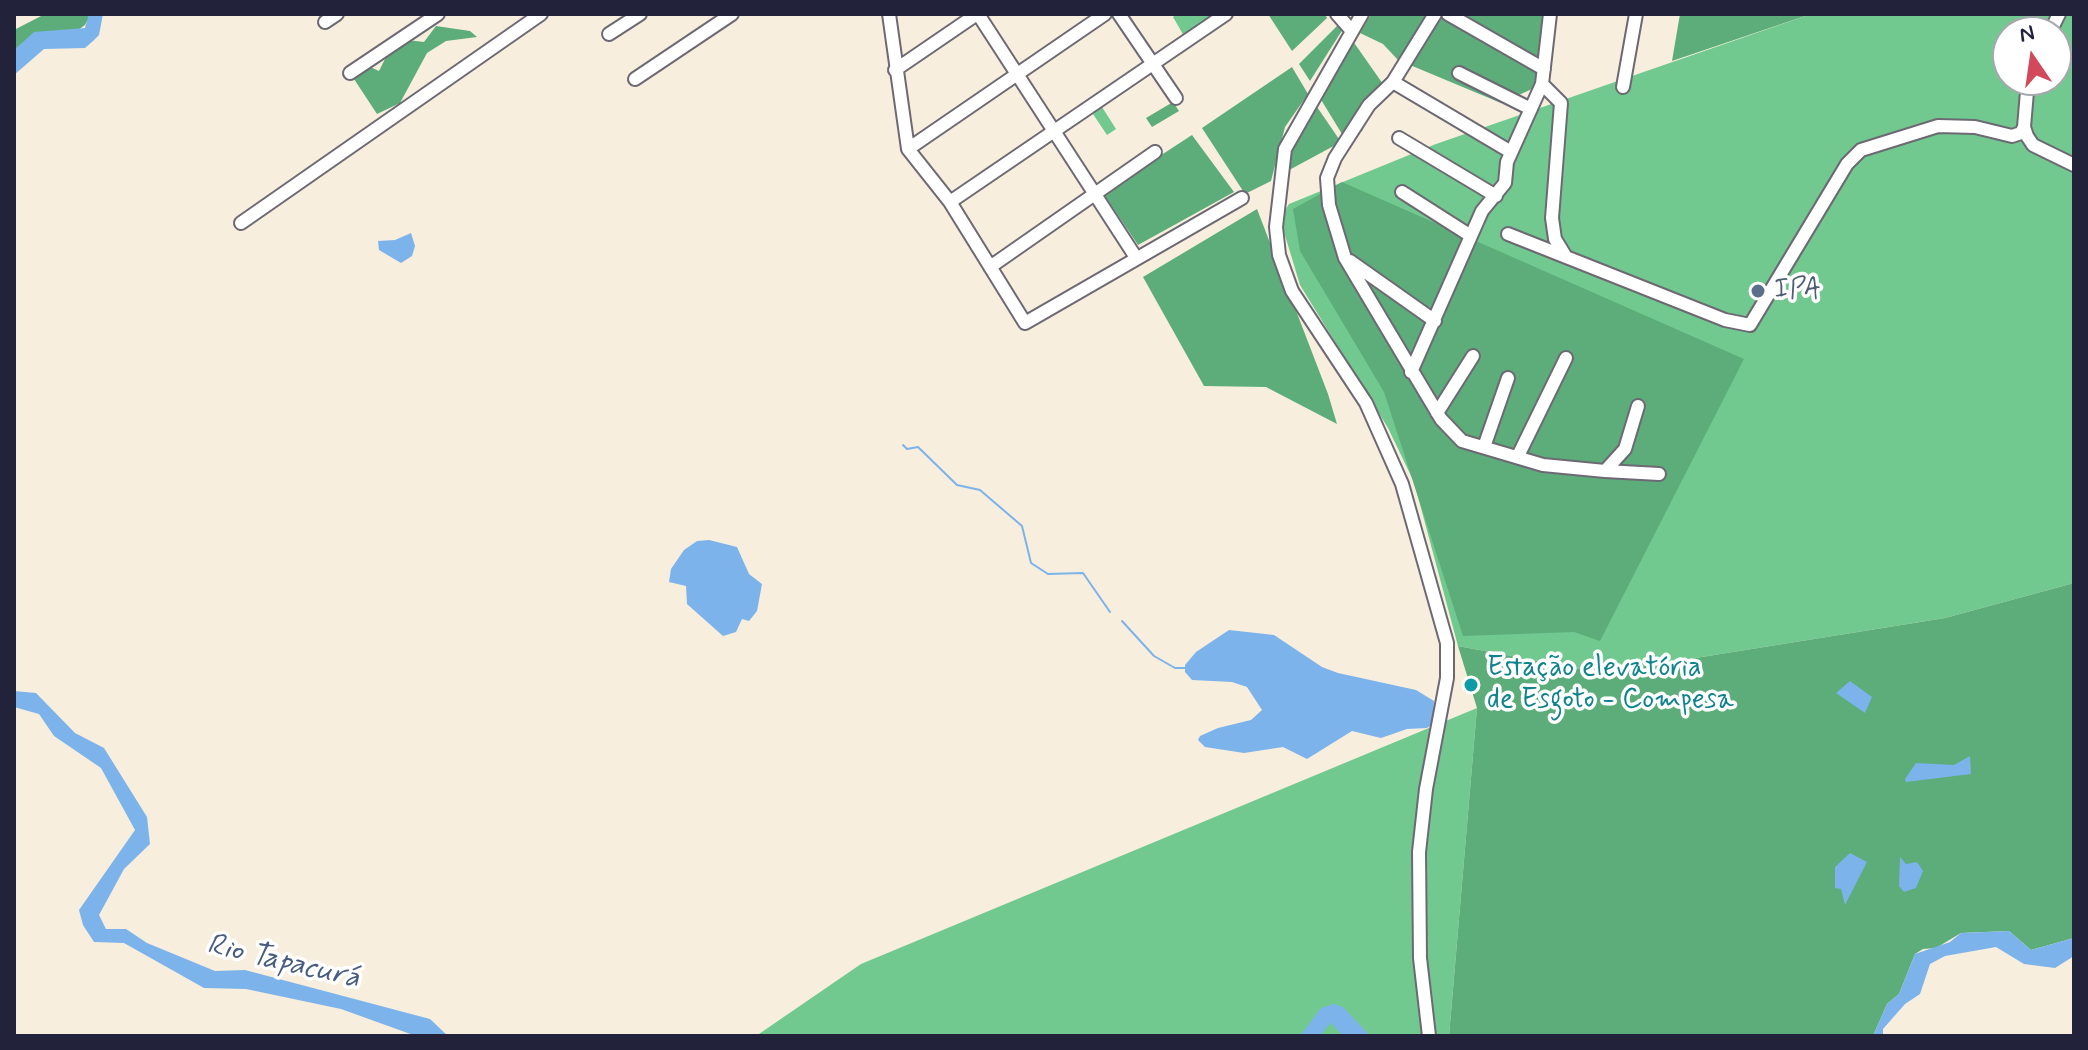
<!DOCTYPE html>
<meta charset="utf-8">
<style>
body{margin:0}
#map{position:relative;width:2088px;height:1050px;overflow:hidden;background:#f7eedd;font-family:Mynerve,sans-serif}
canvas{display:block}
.frame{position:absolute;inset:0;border:16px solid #22223b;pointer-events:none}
.north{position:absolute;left:1992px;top:16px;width:80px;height:80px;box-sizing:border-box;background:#fff;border:2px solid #a7a7b1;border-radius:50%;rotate:347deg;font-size:22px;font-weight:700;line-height:32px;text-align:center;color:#22223b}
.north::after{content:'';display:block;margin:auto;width:28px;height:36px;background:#d1495b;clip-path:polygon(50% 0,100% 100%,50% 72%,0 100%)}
</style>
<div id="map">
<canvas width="2088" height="1050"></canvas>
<div class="frame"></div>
<div class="north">N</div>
</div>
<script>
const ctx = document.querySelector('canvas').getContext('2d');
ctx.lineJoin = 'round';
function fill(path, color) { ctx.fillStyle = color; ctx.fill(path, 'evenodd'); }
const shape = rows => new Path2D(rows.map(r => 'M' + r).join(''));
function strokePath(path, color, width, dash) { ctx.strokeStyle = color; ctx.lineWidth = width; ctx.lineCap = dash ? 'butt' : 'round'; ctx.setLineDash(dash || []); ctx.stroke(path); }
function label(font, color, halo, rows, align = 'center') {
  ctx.font = font + ' Mynerve,sans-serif'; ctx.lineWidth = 7; ctx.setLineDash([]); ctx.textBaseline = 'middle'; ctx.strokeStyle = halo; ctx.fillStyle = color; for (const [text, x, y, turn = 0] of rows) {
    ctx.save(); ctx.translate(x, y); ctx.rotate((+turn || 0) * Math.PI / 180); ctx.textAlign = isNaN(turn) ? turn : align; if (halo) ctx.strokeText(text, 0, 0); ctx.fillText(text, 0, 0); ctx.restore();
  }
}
fill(shape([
 [1177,14,1217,14,1184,36,1173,17],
 [1811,14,2074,14,2074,583,1945,618,1602,673,1458,646,1414,482,1388,428,1300,285,1284,232,1283,214,1289,204,1436,144],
 [2008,32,2056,32,2056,80,2008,80],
 [1102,107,1116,129,1107,135,1093,114],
 [1477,708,1449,1036,756,1036,861,964]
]), '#71c98f');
fill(shape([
 [45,14,91,14,85,25,78,30,14,53,14,30],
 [1268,14,1325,14,1327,18,1292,51],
 [1371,14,1544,14,1539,68,1532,89,1501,103,1398,60,1383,44,1360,33],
 [1680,14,1811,14,1672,61],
 [1339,24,1343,29,1310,81,1299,64],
 [436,26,470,31,477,37,446,41,427,53,400,103,377,114,354,79,368,66,379,71,387,55,407,40,424,42],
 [1350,37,1383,84,1362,131,1345,139,1320,98],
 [1292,67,1308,94,1285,127,1271,181,1245,194,1202,128],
 [1173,102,1179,111,1152,127,1146,118],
 [1315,104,1341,142,1280,175],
 [1192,135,1234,192,1138,245,1103,193],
 [1342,182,1744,359,1600,641,1574,632,1463,636,1384,392,1300,251,1293,209],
 [1257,209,1328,394,1337,424,1266,387,1204,386,1143,277],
 [2074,583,2074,938,2031,950,2009,931,1961,933,1936,948,1923,949,1915,954,1899,994,1887,1004,1873,1036,1449,1036,1477,708,1458,646,1602,673,1945,618]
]), '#5cad7a');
fill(shape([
 [89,14,103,14,99,35,93,41,85,48,44,49,14,75,14,50,34,32,85,28],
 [411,233,415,246,412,256,401,263,379,250,378,241,395,240],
 [709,540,737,547,749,574,762,584,757,611,749,621,742,619,736,632,723,636,687,604,686,586,669,582,671,569,684,550,697,541],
 [1229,630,1274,635,1322,667,1338,673,1416,690,1434,701,1433,724,1427,728,1407,729,1381,738,1352,731,1307,759,1283,747,1244,753,1205,747,1198,740,1200,736,1218,728,1251,720,1262,710,1247,687,1232,682,1192,680,1185,672,1185,665,1196,652],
 [1850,681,1872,697,1865,713,1836,693],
 [14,691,36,693,75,733,104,748,147,817,150,844,124,869,99,915,106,929,126,929,147,943,215,971,245,970,430,1019,448,1036,416,1036,341,1009,246,989,204,988,124,943,94,942,83,925,79,910,135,830,101,768,54,736,39,714,14,707],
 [1970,756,1971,774,1906,782,1905,779,1916,763,1954,765],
 [1850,853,1867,862,1845,905,1841,889,1835,888,1835,867],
 [1900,857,1906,864,1917,862,1923,871,1916,888,1904,892,1899,886],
 [2009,931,2031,950,2074,938,2074,956,2055,968,2024,964,1996,947,1945,956,1930,964,1920,994,1905,1004,1883,1029,1883,1036,1873,1036,1887,1004,1899,994,1915,954,1950,942,1961,933],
 [1334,1004,1343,1007,1370,1036,1343,1036,1331,1023,1319,1036,1300,1036,1321,1008]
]), '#7cb3eb');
strokePath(shape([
 [903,445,907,449,918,447,957,485,980,490,1022,526,1031,563,1048,574,1083,573,1110,612],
 [1122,621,1154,656,1175,668,1185,668]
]), '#7cb3eb', 2);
const minor = shape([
 [889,14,908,149,950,202,1025,323,1242,198],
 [978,14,1135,256],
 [1119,14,1176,98],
 [1337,14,1351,30],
 [1362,14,1285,149,1276,227,1279,255,1292,291,1366,403,1402,484,1447,643,1447,678,1426,789,1419,852,1420,958,1429,1036],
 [1435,14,1393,82,1511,152],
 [1448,14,1544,69],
 [1550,14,1542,84,1561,103,1552,218,1555,239,1566,257],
 [325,22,337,14],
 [2050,32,2059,14],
 [609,34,640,14],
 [895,70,977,14],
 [350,73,438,14],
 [1459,73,1531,109],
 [635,79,732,14],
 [2028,80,2024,127,2027,136,2033,145,2074,165],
 [1393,82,1369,105,1335,158,1327,178,1329,205,1345,258,1441,419,1462,441,1543,465,1605,471,1625,449,1638,406],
 [1623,87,1636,14],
 [1399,138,1496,196],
 [908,149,1105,14],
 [1402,192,1471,236],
 [950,202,1226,14],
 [241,223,541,14],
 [1508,234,1725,320,1750,325,1847,164,1861,150,1938,126,1975,127,2012,136,2021,133,2024,127],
 [1350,261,1435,321],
 [990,267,1155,152],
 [1411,372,1482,211,1505,183,1507,162,1542,84],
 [1437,413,1473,356],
 [1484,447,1508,378],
 [1518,456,1566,358],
 [1605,471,1659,474]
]);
strokePath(minor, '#6d6974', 16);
strokePath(minor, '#fff', 12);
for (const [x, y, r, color] of [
 [1758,291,8,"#5c6f8a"],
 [1471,685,8,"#0f9aa8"]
]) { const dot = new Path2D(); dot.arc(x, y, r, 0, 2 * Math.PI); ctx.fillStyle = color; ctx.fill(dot); strokePath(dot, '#fff', 3); }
label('28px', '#4e5e75', '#fff', [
 ["IPA",1774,291]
], 'left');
label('28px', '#0d838f', '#fff', [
 ["Estação elevatória",1487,669],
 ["de Esgoto - Compesa",1487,701]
], 'left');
label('italic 30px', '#465c81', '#fff', [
 ["Rio Tapacurá",283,963,13]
]);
</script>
